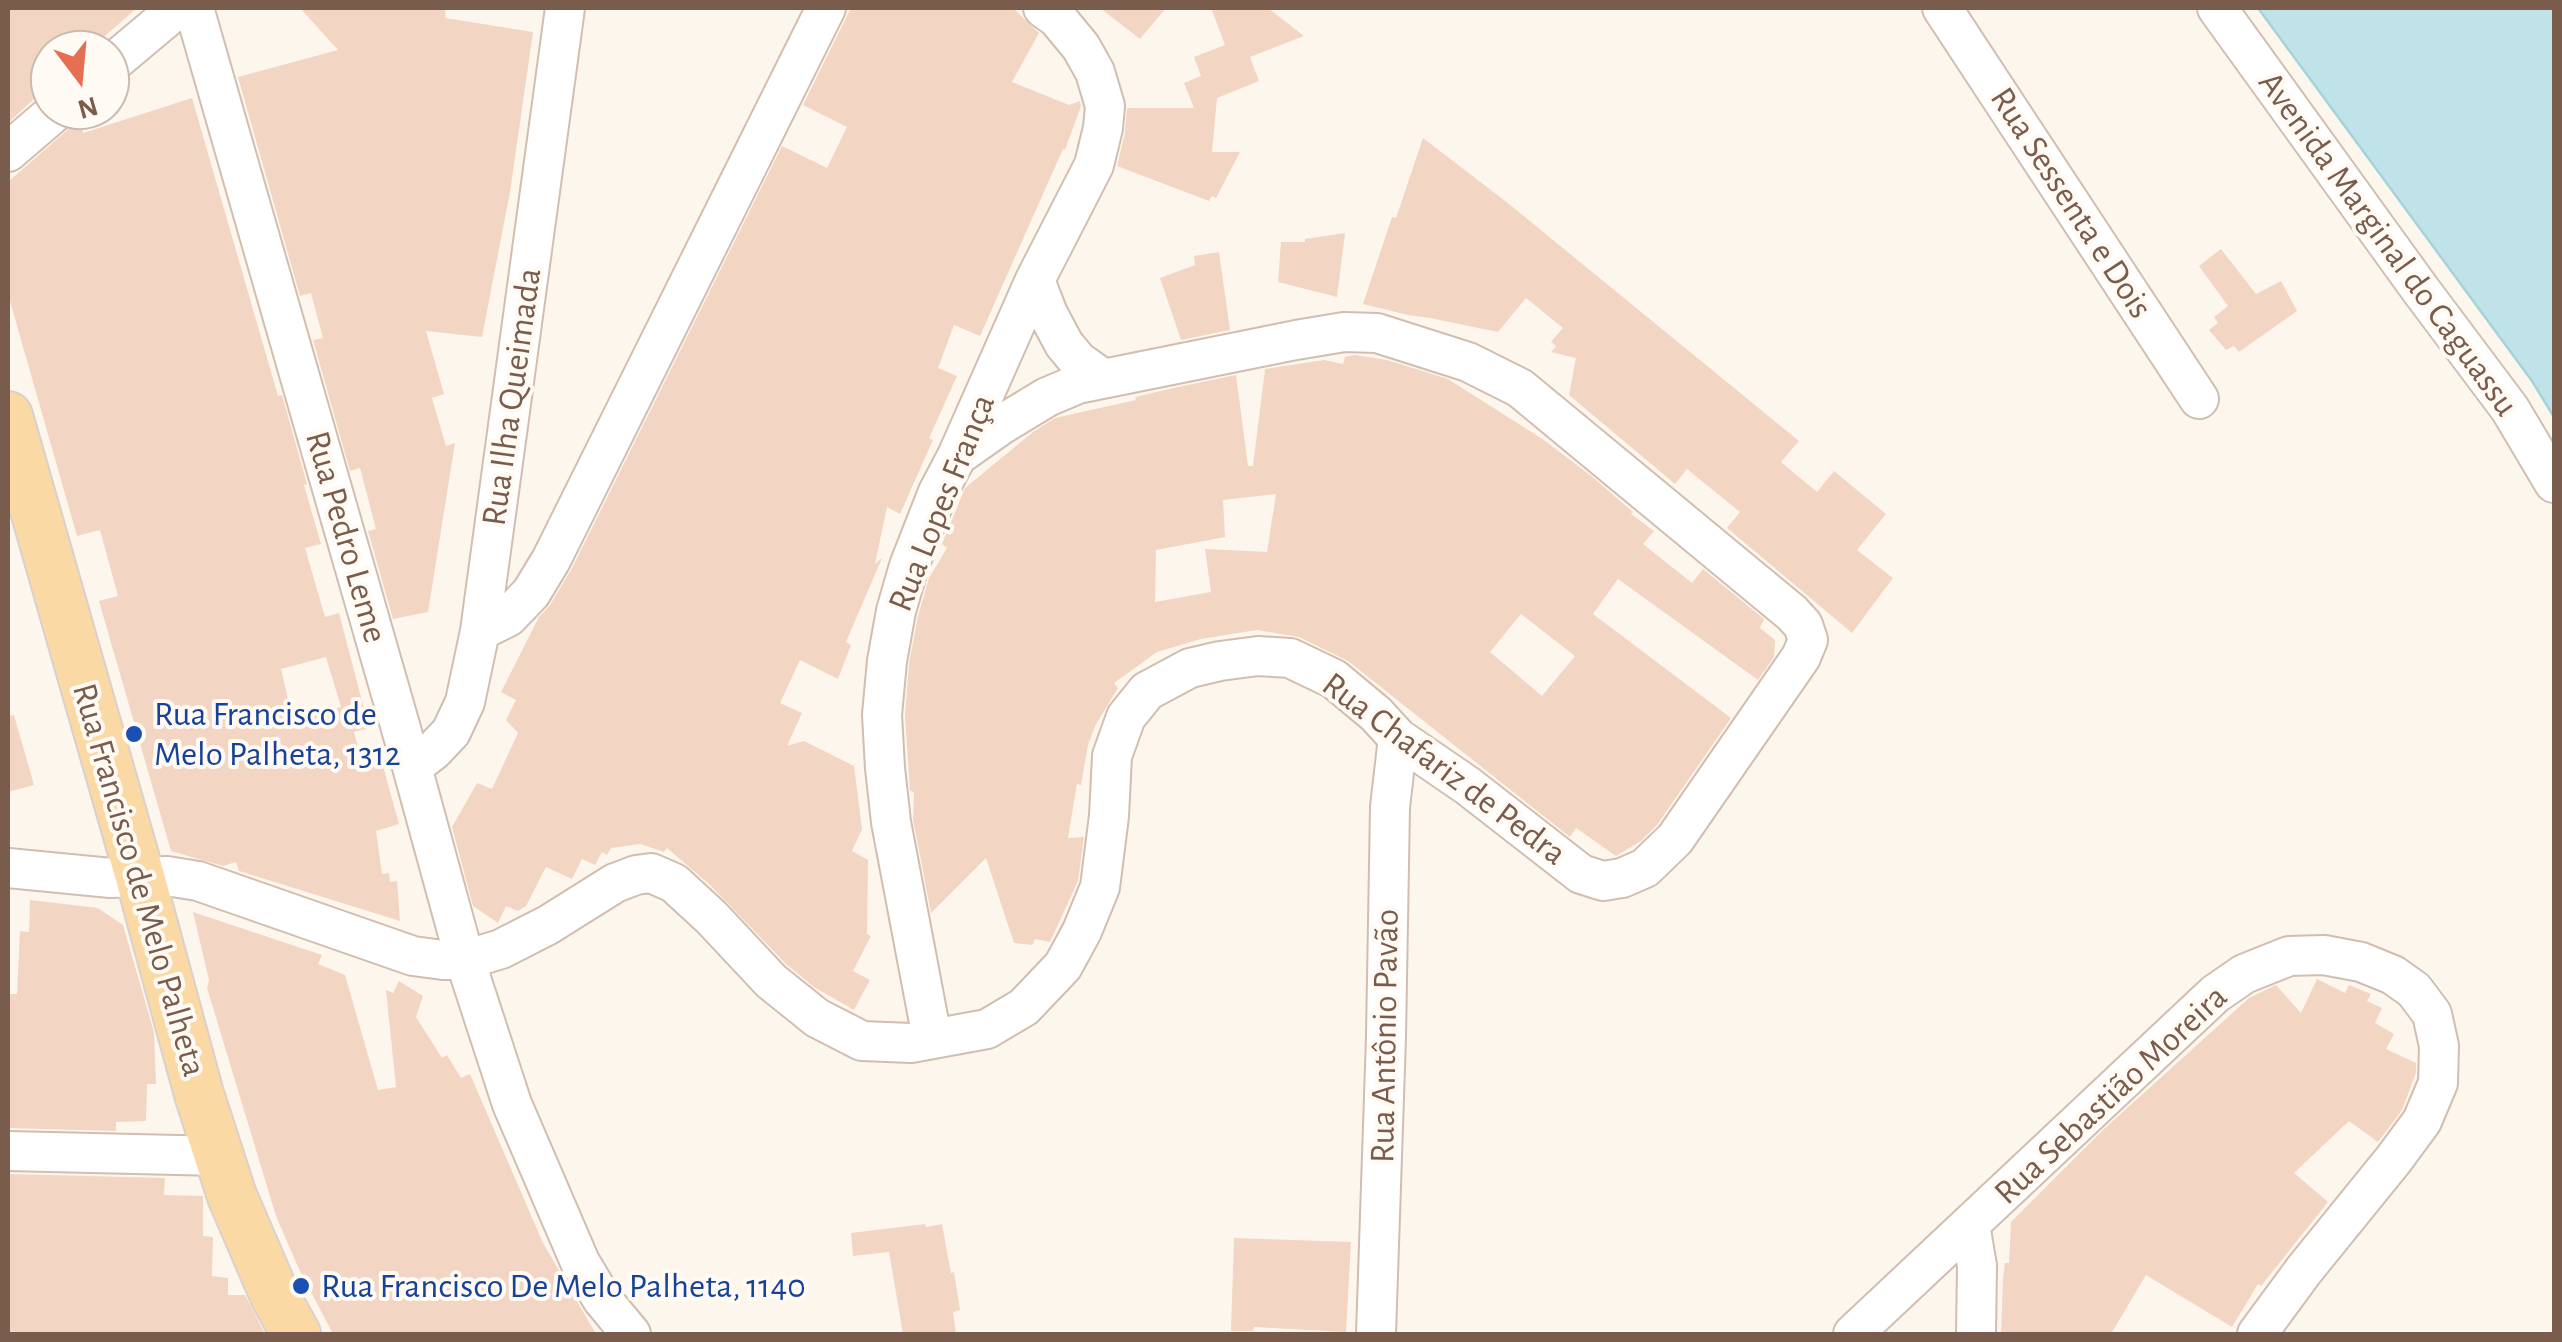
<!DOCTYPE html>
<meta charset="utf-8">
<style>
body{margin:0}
#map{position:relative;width:2562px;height:1342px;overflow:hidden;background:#fdf6ec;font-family:"Alegreya Sans",sans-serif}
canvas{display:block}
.frame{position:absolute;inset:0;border:10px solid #7a5c4d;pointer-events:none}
.north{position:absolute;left:30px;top:30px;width:100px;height:100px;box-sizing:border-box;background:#fffaf3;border:2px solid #cabbb1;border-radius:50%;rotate:164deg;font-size:28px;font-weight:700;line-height:40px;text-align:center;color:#7a5c4d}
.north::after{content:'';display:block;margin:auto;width:35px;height:45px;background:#e76f51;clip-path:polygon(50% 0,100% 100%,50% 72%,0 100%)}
</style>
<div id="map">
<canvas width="2562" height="1342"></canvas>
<div class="frame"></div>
<div class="north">N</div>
</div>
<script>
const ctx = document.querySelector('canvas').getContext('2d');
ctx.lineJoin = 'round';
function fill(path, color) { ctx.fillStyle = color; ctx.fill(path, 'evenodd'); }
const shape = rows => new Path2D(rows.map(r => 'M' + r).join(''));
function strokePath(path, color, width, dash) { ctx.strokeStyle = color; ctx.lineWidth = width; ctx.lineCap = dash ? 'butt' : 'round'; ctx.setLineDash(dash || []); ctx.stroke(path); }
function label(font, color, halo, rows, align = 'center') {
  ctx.font = font + ' "Alegreya Sans",sans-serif'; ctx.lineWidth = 8; ctx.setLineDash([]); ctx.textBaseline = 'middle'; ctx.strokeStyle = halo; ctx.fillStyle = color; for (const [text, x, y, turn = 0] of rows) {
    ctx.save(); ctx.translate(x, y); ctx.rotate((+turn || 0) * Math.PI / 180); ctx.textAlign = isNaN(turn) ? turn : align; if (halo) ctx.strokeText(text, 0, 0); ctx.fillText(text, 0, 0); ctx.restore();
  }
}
const water = shape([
 [2258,8,2554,8,2554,417,2532,381,2258,8]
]);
fill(water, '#bfe3e8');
strokePath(water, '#a5d3da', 2.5);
fill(shape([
 [8,8,137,8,89,50,50,50,50,84,8,123],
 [300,8,446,8,445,18,533,32,510,192,482,337,426,331,444,394,432,398,446,446,455,443,428,612,393,619,368,531,376,529,360,468,350,471,313,340,323,338,311,293,300,296,238,77,338,50],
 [851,8,1013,8,1039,33,1012,82,1069,105,1080,101,1081,106,1065,150,1063,149,980,336,954,325,938,368,957,376,929,438,933,440,900,514,887,507,875,564,882,558,846,642,851,645,838,679,800,660,780,703,802,713,787,746,804,741,854,766,862,829,852,851,868,860,867,934,871,936,853,971,870,980,854,1010,814,987,786,964,710,885,667,848,664,852,640,844,611,848,607,855,602,852,595,865,582,859,572,879,546,867,526,906,518,911,506,906,498,923,473,906,452,827,477,783,492,789,518,733,506,720,516,700,501,692,539,617,550,605,571,570,782,146,827,168,847,127,803,105],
 [1100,8,1166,8,1140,39],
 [1211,8,1268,8,1304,36,1250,57,1259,81,1217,98,1212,152,1240,152,1216,198,1212,196,1209,201,1117,166,1125,133,1127,108,1194,108,1184,83,1201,76,1194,57,1225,45],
 [192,98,278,396,282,395,307,484,304,485,321,544,305,548,325,617,339,613,369,728,354,732,363,764,381,759,399,824,376,831,382,874,389,873,390,882,397,881,400,921,239,871,236,862,223,866,171,851,99,601,118,596,100,530,77,536,8,294,8,182,80,119,83,133],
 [326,657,341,707,293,720,281,669],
 [1423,138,1509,204,1799,441,1781,462,1817,492,1834,471,1886,514,1857,550,1893,578,1852,633,1727,528,1740,512,1687,469,1675,484,1569,395,1576,358,1551,352,1556,346,1551,342,1563,328,1526,298,1498,332,1430,318,1408,315,1363,304,1392,217,1396,218],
 [1345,233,1337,297,1278,282,1281,242,1305,242,1305,239],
 [2221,249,2256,294,2281,281,2297,311,2239,352,2234,346,2226,350,2209,330,2218,323,2214,317,2228,306,2199,266],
 [1219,252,1230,330,1181,340,1160,278,1195,265,1194,256],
 [1355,355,1387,360,1448,379,1544,440,1590,475,1633,512,1631,514,1654,531,1643,544,1692,583,1703,569,1764,619,1760,628,1775,640,1774,657,1758,680,1618,579,1593,614,1731,718,1657,825,1641,841,1616,856,1576,828,1570,837,1348,661,1299,637,1257,630,1201,639,1157,652,1114,683,1118,688,1096,724,1088,745,1081,785,1077,784,1068,838,1084,837,1078,881,1050,942,1035,939,1032,945,1014,943,986,858,931,913,913,819,914,792,910,791,905,715,909,664,918,616,929,578,947,548,942,544,965,488,1033,432,1055,418,1136,400,1135,397,1178,387,1236,375,1248,466,1253,466,1265,369,1324,360,1343,364,1345,357],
 [1276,494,1267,552,1205,549,1211,592,1155,602,1156,550,1225,537,1223,500],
 [1521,614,1575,656,1542,696,1490,652],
 [14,715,34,785,8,792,8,716],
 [30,900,98,908,123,925,154,1032,156,1084,147,1084,146,1121,116,1122,116,1131,8,1128,8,994,17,994,20,931,29,932],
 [193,912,322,955,318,964,345,975,378,1090,396,1087,386,990,393,993,399,981,423,996,416,1017,442,1058,447,1055,461,1078,470,1074,543,1243,596,1334,333,1334,298,1267,276,1216,207,988,209,980],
 [2317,979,2345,993,2349,985,2371,994,2367,1001,2382,1008,2375,1023,2394,1034,2386,1049,2416,1063,2416,1073,2402,1110,2378,1142,2349,1121,2294,1173,2328,1202,2261,1286,2258,1284,2232,1327,2146,1275,2111,1334,2001,1334,2003,1279,2005,1263,2009,1263,2011,1222,2104,1129,2249,998,2276,985,2301,1013],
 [8,1174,165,1178,164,1195,203,1196,203,1236,213,1237,212,1276,228,1278,228,1295,245,1295,265,1334,8,1334],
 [925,1224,926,1227,942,1224,951,1273,954,1272,960,1310,953,1312,956,1334,903,1334,889,1252,853,1256,851,1233],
 [1234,1238,1351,1242,1346,1332,1254,1327,1253,1331,1231,1331]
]), '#f3d5c3');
const minor = shape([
 [194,8,412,767,465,960,512,1104,580,1262,602,1299,631,1334],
 [1942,8,2199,399],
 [2217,8,2420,289,2510,409,2554,483],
 [110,65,178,8],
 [8,152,57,110],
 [1035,280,1048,314,1064,344,1078,361,1102,378],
 [480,631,508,617,531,593,551,560,826,8],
 [412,767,433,751,451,732,465,702,480,631,565,8],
 [8,868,111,878,167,876,198,881,413,956,443,960,465,960,501,949,548,925,615,883,636,875,651,873,674,883,711,917,771,981,817,1018,862,1041,911,1043,987,1029,1024,1007,1063,966,1082,931,1100,887,1109,816,1112,756,1126,717,1147,691,1190,668,1220,661,1258,656,1290,658,1334,679,1376,714,1398,738,1468,786,1581,874,1603,881,1622,878,1645,868,1675,839,1801,657,1808,640,1803,625,1792,613,1520,388,1468,362,1377,333,1344,332,1296,340,1078,384,1047,397,1001,425,957,456],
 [932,1038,891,822,885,768,882,715,887,661,896,611,909,566,938,492,957,456,1035,280,1094,165,1103,128,1105,106,1095,72,1081,47,1057,18,1043,8],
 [8,1151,220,1156],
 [1970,1224,1977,1266,1976,1334],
 [1376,1334,1386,1037,1390,807,1398,738],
 [1853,1334,2215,994,2244,974,2289,956,2324,955,2361,962,2393,975,2414,990,2432,1014,2439,1046,2438,1083,2422,1121,2394,1159,2304,1270,2257,1334]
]);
const major = shape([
 [8,416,140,877,199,1094,232,1196,275,1296,296,1334]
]);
strokePath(minor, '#d1beb0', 42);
strokePath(major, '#dad1cd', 52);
strokePath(minor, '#fff', 38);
strokePath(major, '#fbd9a5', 48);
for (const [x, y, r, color] of [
 [134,734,10,"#1a4fb4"],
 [301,1286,10,"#1a4fb4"]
]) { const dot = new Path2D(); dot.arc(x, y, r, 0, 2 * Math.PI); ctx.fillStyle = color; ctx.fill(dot); strokePath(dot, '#fffaf3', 4); }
label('35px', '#7a5c4d', '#fffaf3', [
 ["Rua Sessenta e Dois",2071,203,57],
 ["Avenida Marginal do Caguassu",2388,244,54],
 ["Rua Ilha Queimada",512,397,-82],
 ["Rua Lopes França",942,503,-68],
 ["Rua Pedro Leme",346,537,74],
 ["Rua Chafariz de Pedra",1444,769,37],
 ["Rua Francisco de Melo Palheta",139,880,74],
 ["Rua Antônio Pavão",1385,1036,-89],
 ["Rua Sebastião Moreira",2111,1095,-43]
]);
label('35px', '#164399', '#fffaf3', [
 ["Rua Francisco de",154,714],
 ["Melo Palheta, 1312",154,754],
 ["Rua Francisco De Melo Palheta, 1140",321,1286]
], 'left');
</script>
